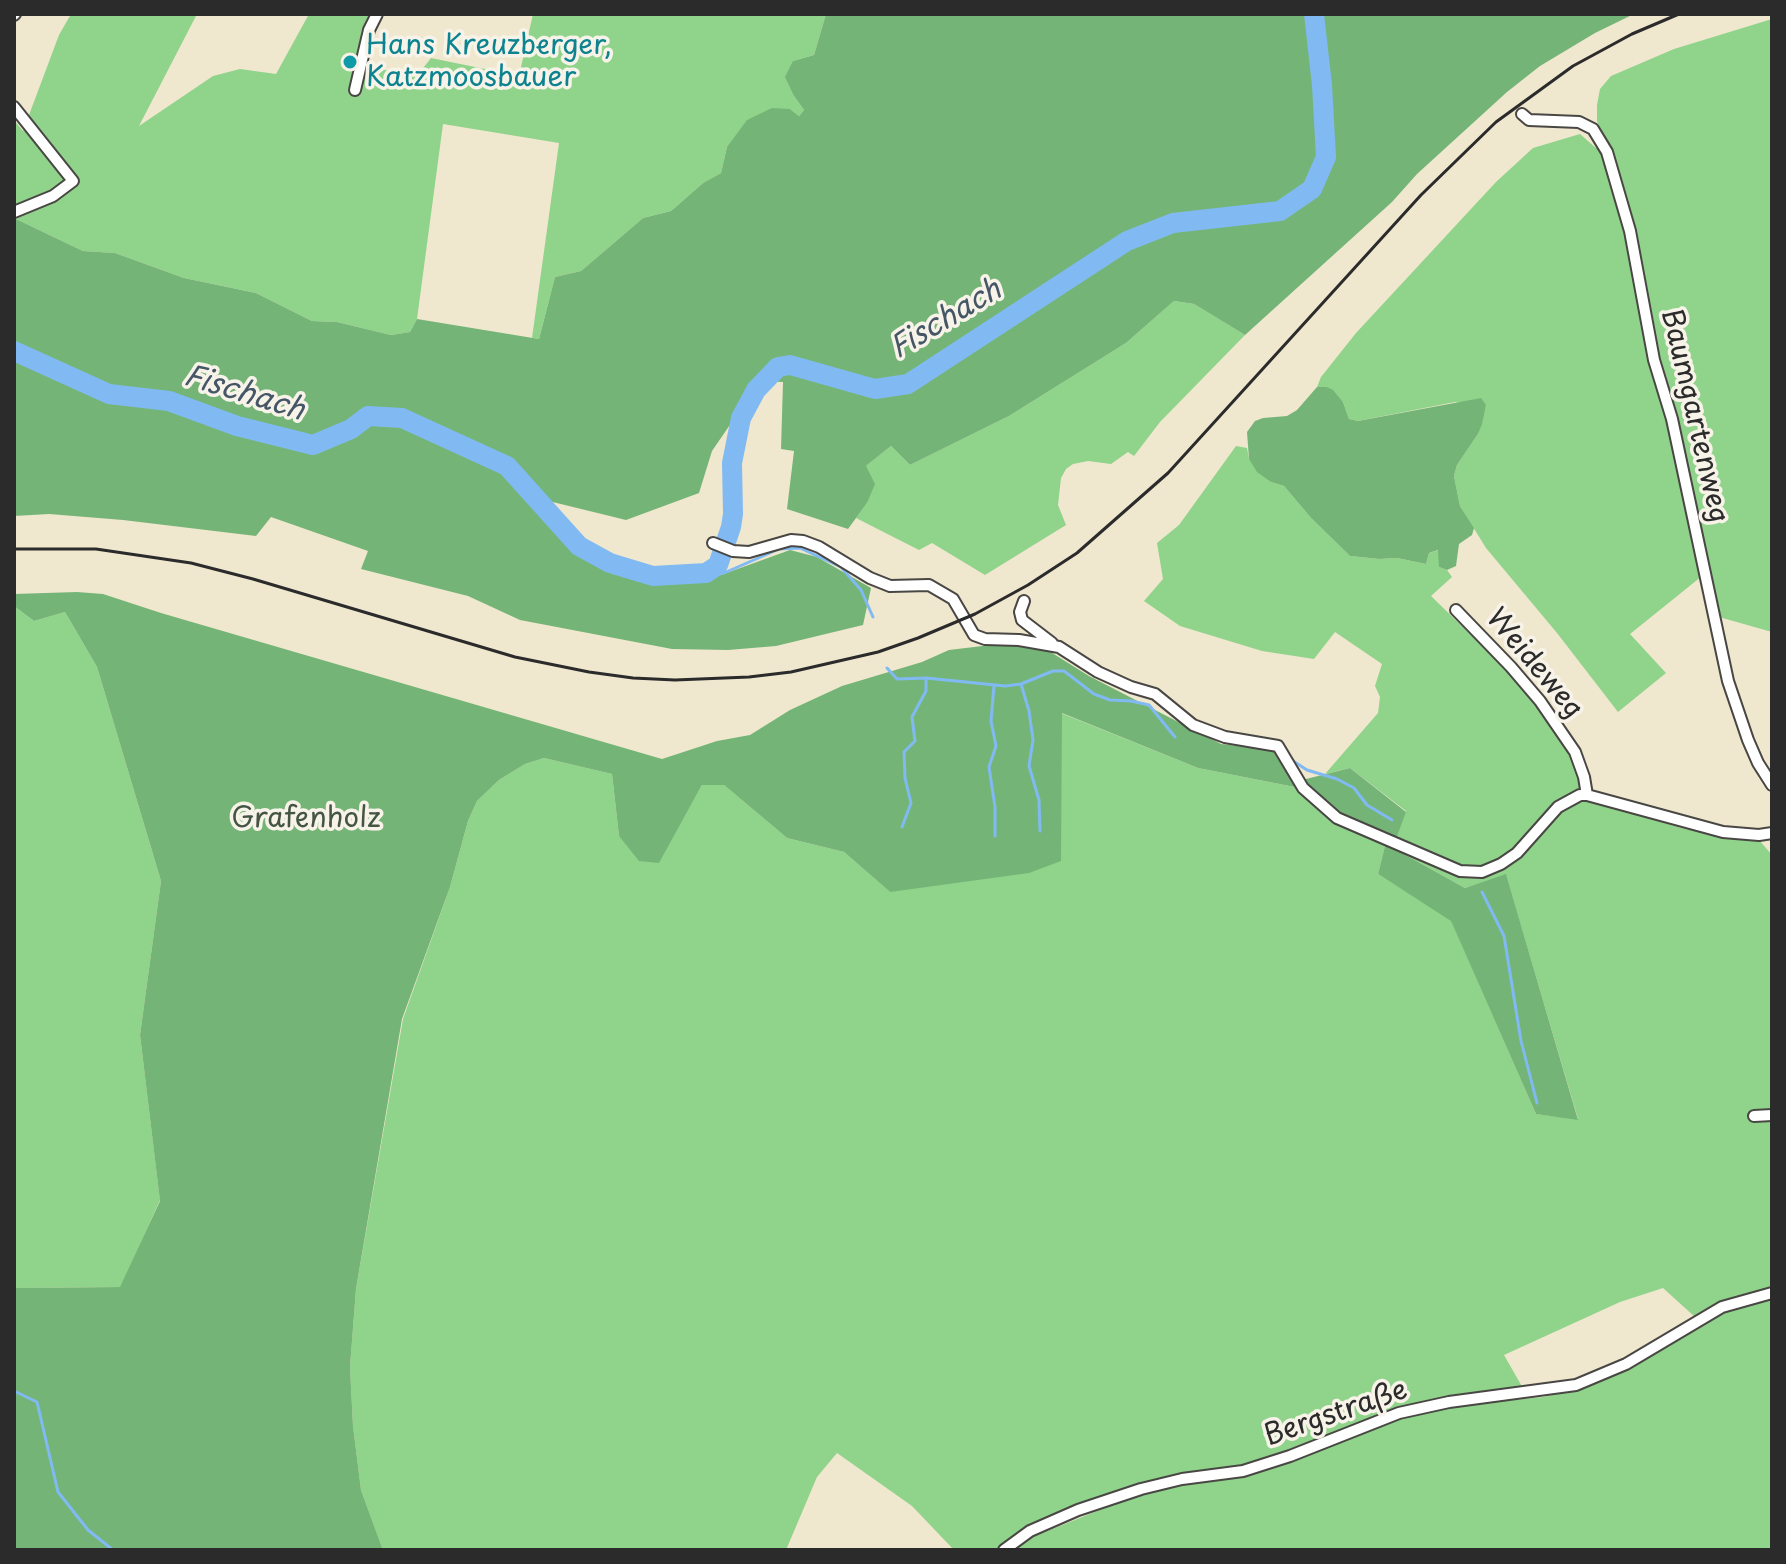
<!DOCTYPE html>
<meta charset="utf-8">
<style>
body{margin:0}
#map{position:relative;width:1786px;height:1564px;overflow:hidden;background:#f0e7cf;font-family:"Playpen Sans",sans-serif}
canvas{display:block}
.frame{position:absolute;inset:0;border:16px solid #2b2b2b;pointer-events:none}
</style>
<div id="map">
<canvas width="1786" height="1564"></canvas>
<div class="frame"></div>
</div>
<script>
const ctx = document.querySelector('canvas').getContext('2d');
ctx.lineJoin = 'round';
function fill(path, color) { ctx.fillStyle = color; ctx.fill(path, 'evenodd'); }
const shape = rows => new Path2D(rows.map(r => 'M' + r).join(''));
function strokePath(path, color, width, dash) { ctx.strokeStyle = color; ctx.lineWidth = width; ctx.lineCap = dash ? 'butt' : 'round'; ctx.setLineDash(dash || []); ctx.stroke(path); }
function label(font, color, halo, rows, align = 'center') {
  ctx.font = font + ' "Playpen Sans",sans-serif'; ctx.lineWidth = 7; ctx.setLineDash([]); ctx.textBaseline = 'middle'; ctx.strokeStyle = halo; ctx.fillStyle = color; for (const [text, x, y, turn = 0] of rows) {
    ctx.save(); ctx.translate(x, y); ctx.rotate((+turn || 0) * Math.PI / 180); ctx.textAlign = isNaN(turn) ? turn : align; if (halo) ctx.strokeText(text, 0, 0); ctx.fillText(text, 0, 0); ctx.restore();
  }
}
fill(shape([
 [71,14,197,14,139,126,213,76,240,69,276,74,309,14,383,14,375,27,367,66,416,77,431,58,519,76,533,14,826,14,814,55,793,61,794,96,804,110,799,116,790,109,727,147,721,173,703,183,671,211,643,218,581,271,555,277,539,339,532,338,559,143,443,124,417,319,410,332,391,335,337,322,312,321,256,293,184,278,115,253,83,251,14,218,14,120,23,131,59,35],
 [1772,19,1772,632,1719,617,1707,572,1630,634,1666,673,1618,712,1557,633,1486,548,1460,506,1454,476,1457,465,1478,434,1486,405,1455,402,1358,421,1349,419,1343,402,1327,387,1317,387,1321,377,1356,333,1496,182,1533,148,1580,134,1596,148,1607,147,1597,121,1597,105,1600,89,1611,76,1674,49],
 [1174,301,1194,304,1245,335,1160,422,1134,456,1128,452,1111,464,1088,461,1073,464,1066,469,1061,478,1058,505,1066,525,985,575,932,543,919,550,856,518,867,503,866,466,891,446,910,465,1009,416,1126,343],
 [1236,446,1247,448,1249,459,1271,482,1284,486,1311,518,1350,556,1379,559,1397,558,1426,564,1429,553,1439,550,1439,567,1447,570,1452,577,1431,596,1524,687,1568,750,1578,773,1599,803,1681,828,1724,837,1759,840,1772,855,1772,1287,1733,1298,1695,1317,1663,1288,1620,1302,1504,1355,1524,1390,1414,1404,1378,1415,1287,1453,1255,1463,1162,1479,1005,1543,999,1550,954,1550,912,1506,837,1453,817,1477,786,1550,383,1550,361,1490,353,1426,350,1367,356,1289,403,1019,450,887,468,821,477,801,499,780,525,764,544,758,612,774,619,836,659,862,702,785,724,785,787,838,844,852,890,892,1061,713,1198,768,1310,790,1385,846,1378,874,1451,920,1536,1114,1578,1119,1506,875,1465,888,1393,848,1406,811,1350,768,1325,774,1378,713,1380,697,1375,686,1382,664,1335,632,1314,659,1262,651,1180,626,1144,601,1163,579,1157,543,1179,525],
 [14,606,34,621,65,612,97,667,161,881,140,1035,160,1200,121,1287,14,1288],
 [1772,1296,1772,1550,1012,1550,1030,1538,1122,1501,1149,1491,1259,1472,1387,1421,1447,1407,1543,1397,1574,1390,1610,1377,1719,1314,1736,1306]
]), '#90d38b');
fill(shape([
 [826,14,1634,14,1595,33,1540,66,1507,92,1417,174,1392,202,1245,335,1194,304,1174,301,1126,343,1009,416,910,465,891,446,866,466,875,484,867,503,848,529,787,509,794,451,781,449,783,382,760,381,712,451,699,493,626,520,520,494,610,566,652,582,707,580,790,550,817,557,871,588,863,625,776,646,728,650,672,649,520,620,468,596,361,569,368,551,271,517,256,536,123,520,49,514,14,516,14,218,83,251,115,253,184,278,256,293,312,321,337,322,391,335,410,332,417,319,539,339,555,277,581,271,643,218,671,211,703,183,721,173,727,147,747,120,772,108,790,109,799,116,804,110,794,96,785,77,793,61,814,55],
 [1317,387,1327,387,1333,390,1343,402,1349,419,1358,421,1481,398,1486,405,1482,424,1478,434,1457,465,1454,476,1460,506,1474,528,1472,535,1459,544,1456,566,1447,570,1439,567,1438,550,1429,553,1426,564,1397,558,1379,559,1350,556,1311,518,1284,486,1271,482,1257,472,1249,459,1247,432,1255,421,1263,418,1287,416,1297,410],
 [77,592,103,594,161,613,662,759,717,741,750,735,790,710,842,686,922,662,949,650,999,644,1049,651,1089,676,1221,744,1273,750,1302,780,1350,768,1406,812,1393,848,1465,888,1506,874,1578,1120,1536,1114,1451,921,1378,874,1385,846,1310,790,1198,768,1062,713,1061,861,1029,873,890,892,844,852,787,838,724,785,702,785,659,863,639,861,619,836,612,774,544,758,525,764,499,780,477,801,468,821,450,887,402,1019,356,1289,350,1367,353,1426,361,1490,383,1550,14,1550,14,1288,120,1287,160,1201,140,1035,161,881,97,667,65,612,34,621,14,606,14,594]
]), '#74b577');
strokePath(shape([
 [706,573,724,573,779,549,800,548,841,567,861,590,873,617],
 [887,668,897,679,926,678,1005,686,1021,684,1053,671,1064,671,1094,694,1110,700,1131,701,1149,705,1175,737],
 [1021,684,1029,711,1033,740,1029,766,1039,800,1040,831],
 [994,686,991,721,996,746,989,767,995,807,995,836],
 [1290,759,1307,770,1337,779,1354,788,1367,805,1392,820],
 [902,827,911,803,905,778,904,752,915,741,912,717,926,691,926,678],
 [1482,892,1504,936,1521,1041,1537,1103],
 [14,1391,37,1402,58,1492,88,1530,113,1550]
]), '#81baf2', 3);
strokePath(shape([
 [14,351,109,394,169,401,237,426,313,445,351,429,368,416,402,418,507,466,579,546,610,563,653,576,706,573,718,565,731,527,733,514,732,463,741,418,756,390,778,367,790,365,875,389,908,384,1127,241,1173,223,1280,211,1312,189,1326,157,1322,85,1314,14]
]), '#81baf2', 20);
const street = shape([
 [14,15,15,14],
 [355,90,369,30,377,14],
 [14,107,73,181,53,196,14,212],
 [1522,114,1529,120,1579,122,1593,129,1607,152,1630,231,1654,360,1672,419,1728,681,1748,740,1758,763,1772,785],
 [713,543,733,551,749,552,791,540,803,541,819,547,870,578,890,586,929,585,953,599,974,635,985,639,1019,640,1059,647,1098,672,1131,687,1155,694,1193,725,1225,737,1278,746,1303,788,1337,818,1460,871,1482,872,1501,864,1517,853,1558,807,1580,795,1587,795,1723,832,1759,835,1772,833],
 [1024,601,1020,612,1022,620,1052,643],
 [1456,610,1511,667,1540,701,1575,752,1584,777,1587,795],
 [1754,1116,1772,1115],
 [1004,1550,1030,1531,1078,1510,1141,1489,1182,1479,1243,1471,1290,1456,1399,1413,1449,1402,1576,1385,1626,1364,1722,1307,1772,1293]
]);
strokePath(street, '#494744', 14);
strokePath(street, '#fff', 10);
strokePath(shape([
 [14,549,96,549,191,563,253,579,515,657,589,672,633,678,675,680,749,677,791,672,878,652,918,638,975,614,1028,585,1077,553,1168,473,1421,195,1496,122,1573,66,1632,34,1679,14]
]), '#2b2b2b', 3);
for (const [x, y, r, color] of [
 [350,62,8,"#0f9aa8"]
]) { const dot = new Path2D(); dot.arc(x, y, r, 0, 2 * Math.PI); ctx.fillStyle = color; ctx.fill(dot); strokePath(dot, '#f7f3e8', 3); }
label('28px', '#0d838f', '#f7f3e8', [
 ["Hans Kreuzberger,",366,46],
 ["Katzmoosbauer",366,78]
], 'left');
label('28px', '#2b2b2b', '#f7f3e8', [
 ["Baumgartenweg",1694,416,77],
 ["Weideweg",1534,664,50],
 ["Bergstraße",1336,1414,-19]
]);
label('28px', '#445543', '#f7f3e8', [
 ["Grafenholz",306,819]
]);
label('italic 30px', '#455667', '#f7f3e8', [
 ["Fischach",946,320,-31],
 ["Fischach",244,394,17]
]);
</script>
